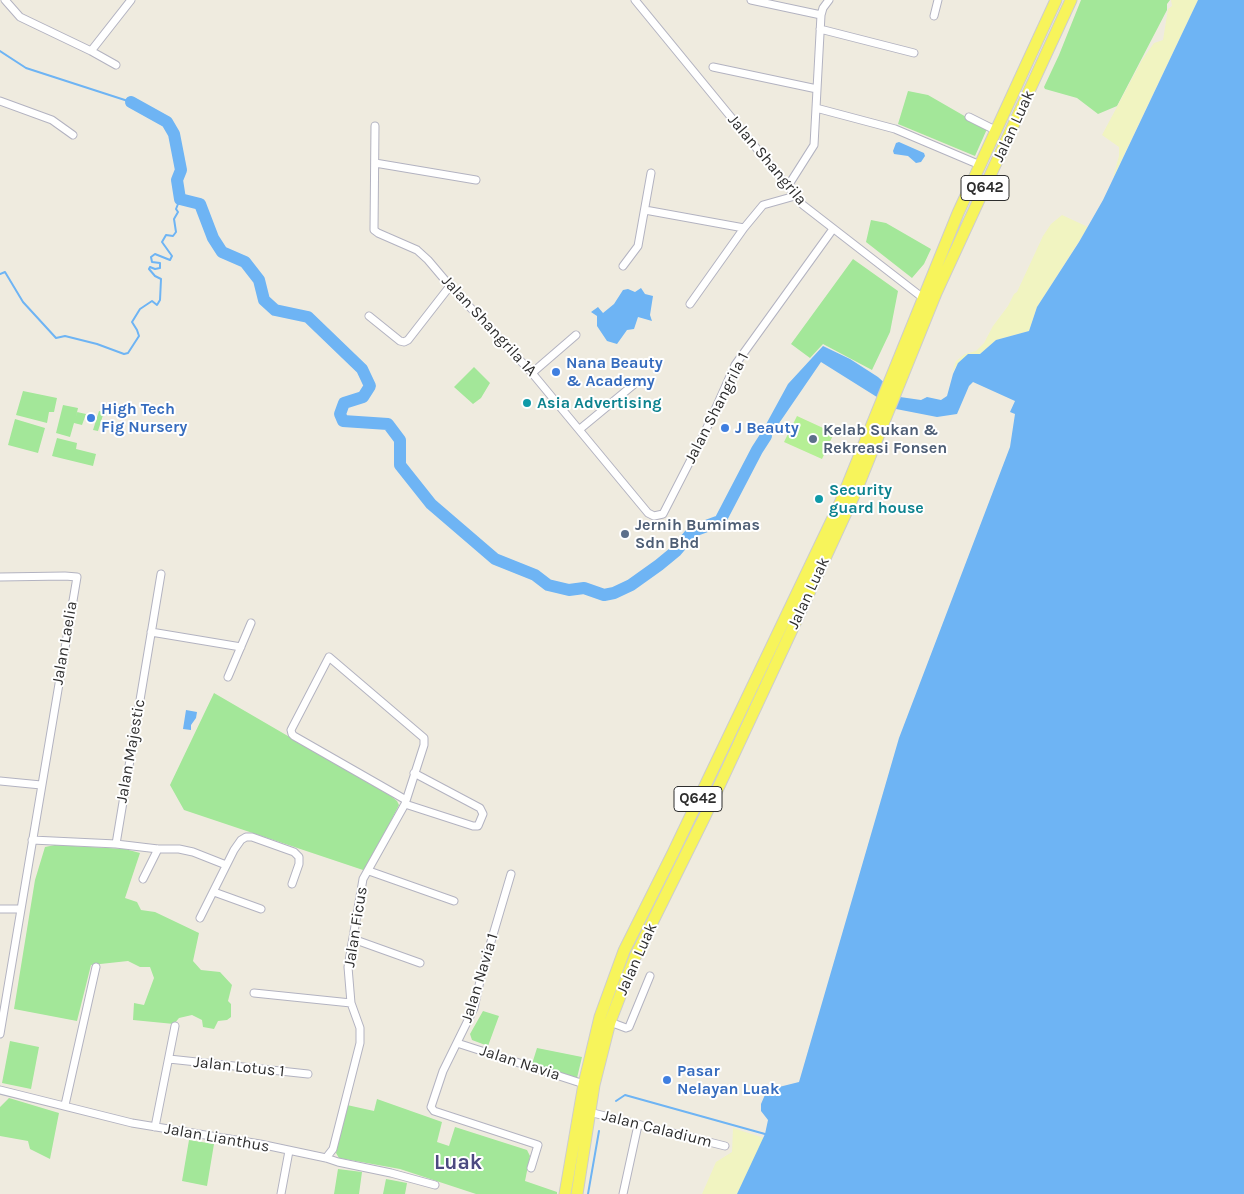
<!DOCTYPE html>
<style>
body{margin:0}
canvas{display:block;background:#efebdf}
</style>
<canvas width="1244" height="1194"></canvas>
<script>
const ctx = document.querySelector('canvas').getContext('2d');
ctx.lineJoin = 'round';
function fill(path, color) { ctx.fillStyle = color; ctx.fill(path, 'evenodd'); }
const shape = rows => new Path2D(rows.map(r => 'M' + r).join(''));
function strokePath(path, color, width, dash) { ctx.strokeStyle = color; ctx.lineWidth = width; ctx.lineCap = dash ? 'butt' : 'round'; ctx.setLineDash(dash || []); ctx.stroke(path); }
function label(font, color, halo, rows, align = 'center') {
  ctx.font = font + ' Karla,sans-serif'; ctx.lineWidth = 4; ctx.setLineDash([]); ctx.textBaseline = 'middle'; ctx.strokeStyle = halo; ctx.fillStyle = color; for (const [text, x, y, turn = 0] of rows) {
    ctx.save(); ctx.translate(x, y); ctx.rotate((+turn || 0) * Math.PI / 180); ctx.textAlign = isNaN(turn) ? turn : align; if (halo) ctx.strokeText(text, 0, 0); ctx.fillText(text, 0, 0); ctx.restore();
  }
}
fill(shape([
 [1081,0,1170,0,1167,4,1167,10,1117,106,1098,114,1077,98,1045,89,1044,87,1059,55],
 [908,91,928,95,987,129,975,156,898,124],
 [871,220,886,223,931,249,924,264,912,278,866,242],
 [853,259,898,291,890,332,872,370,823,344,810,358,791,344],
 [474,367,490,383,481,398,473,404,454,387],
 [23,391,57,398,54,412,49,412,47,423,16,415],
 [63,405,78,408,75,421,77,412,86,414,82,425,74,423,70,437,56,433],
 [99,411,104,412,98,431,93,430],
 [15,419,45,428,38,453,8,445],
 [57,438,77,443,76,449,96,454,93,466,52,456],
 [214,693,391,796,397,801,399,805,368,866,363,870,184,810,170,785],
 [55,845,125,849,140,853,125,898,137,902,141,910,155,912,199,933,193,961,201,970,220,972,232,985,228,1001,231,1004,231,1017,227,1020,218,1021,214,1029,203,1027,202,1020,192,1015,179,1018,174,1024,133,1020,134,1003,144,1005,154,978,150,967,140,967,128,961,91,965,77,1021,14,1009,35,880,45,847],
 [483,1011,499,1016,488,1046,472,1040,470,1034],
 [10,1041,39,1047,31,1089,2,1083],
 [537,1048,582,1057,577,1078,532,1064],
 [9,1098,59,1113,50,1159,30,1149,28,1141,0,1136,0,1107],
 [377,1099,442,1122,437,1142,449,1146,455,1127,527,1150,530,1156,525,1181,557,1192,557,1194,476,1194,400,1169,339,1158,336,1153,347,1105,374,1111],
 [189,1140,214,1144,207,1186,182,1181],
 [338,1169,362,1172,359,1194,334,1194],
 [386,1179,407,1183,405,1194,383,1194]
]), '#a3e799');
fill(shape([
 [1171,0,1198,0,1113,178,1119,156,1119,147,1102,135,1142,60,1154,43,1163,40,1168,9,1172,6],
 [1062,215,1088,227,1037,307,1029,331,996,340,980,354,958,363,952,373,956,361,965,354,976,351,984,343,993,326,1008,306,1014,294,1017,292,1043,236,1051,224],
 [733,1128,764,1138,737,1194,702,1194,716,1162,732,1152]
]), '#f1f4c1');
fill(shape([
 [797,416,834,433,822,459,784,442]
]), '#b5ef95');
fill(shape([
 [1198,0,1244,0,1244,1194,737,1194,765,1134,768,1120,761,1111,761,1104,767,1090,799,1082,899,738,1010,447,1015,414,1010,412,1015,401,973,382,969,386,957,414,937,417,896,409,821,362,771,435,757,450,758,439,788,384,823,346,850,359,878,377,900,397,921,400,927,397,941,400,947,396,953,374,958,363,968,354,980,354,996,340,1029,331,1037,307,1079,242,1103,200],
 [899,142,924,153,925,156,921,162,916,163,908,156,894,154,893,151,896,143],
 [641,288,645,294,653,296,650,315,652,321,638,317,634,329,627,330,617,344,607,341,597,326,597,316,591,312,598,307,603,313,614,304,623,290,628,289,635,292],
 [186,710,197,712,196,718,191,725,191,730,183,729]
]), '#6eb4f4');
strokePath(shape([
 [0,51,26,68,131,102],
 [0,274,5,272,23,302,56,338,65,336,97,344,124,354,128,353,139,336,137,330,132,322,140,309,152,301,157,305,160,300,161,279,155,276,149,269,150,267,155,269,160,268,160,263,152,262,151,257,155,254,170,260,172,256,162,242,166,235,173,236,176,232,174,219,178,212,176,209,180,199],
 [616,1101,625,1095,765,1134],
 [588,1194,599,1131]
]), '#6eb4f4', 2);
strokePath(shape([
 [131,102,167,122,174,134,181,170,177,180,180,199,200,204,213,238,222,252,245,262,259,280,264,300,275,310,308,317,362,369,370,386,363,397,344,403,340,414,343,421,388,424,400,440,400,465,431,504,495,559,535,575,548,585,569,590,584,588,604,595,614,593,631,585,659,565,676,551,693,531,720,521,757,450,766,436]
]), '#6eb4f4', 12);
const street = shape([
 [5,0,20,17,91,51,116,65],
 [635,0,803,205,923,298],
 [751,0,821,15],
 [934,16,938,0],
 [820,29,914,53],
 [91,51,131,0],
 [713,67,817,89],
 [0,101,52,120,73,135],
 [816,108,895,129,980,165],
 [969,117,997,131],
 [375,126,374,230,378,233,417,250,428,260,450,286,532,373,648,513,654,516,663,514,705,432,735,365,833,229],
 [375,163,476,180],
 [788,186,814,145,821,15,823,8,829,0],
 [645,210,744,228,763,205,795,196],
 [623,266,638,246,651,173],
 [690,304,744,228],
 [369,316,400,341,404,342,408,340,450,286],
 [532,373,576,335],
 [580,429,638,381],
 [0,577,65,576,77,577,0,1034],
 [151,632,241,647],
 [228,677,251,623],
 [0,781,41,785],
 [405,804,473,826,478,826,483,814,480,808,414,773],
 [32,840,116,844,161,574],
 [116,844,158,849,179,849,193,852,226,865],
 [369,871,454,901],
 [511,874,482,972,474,1008,443,1071,431,1107,434,1111,538,1145,531,1168],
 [143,879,158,849],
 [214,892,261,909],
 [0,909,20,909],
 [200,918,234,850,241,840,246,837,252,837,294,852,299,857,299,864,292,884],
 [353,939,420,963],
 [254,993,351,1003],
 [610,1022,626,1028,629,1027,650,976],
 [457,1043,584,1084],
 [169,1059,308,1074],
 [0,1090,132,1123,260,1144,326,1158,338,1162,391,1173,435,1185],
 [65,1105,96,967],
 [589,1112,725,1146],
 [155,1127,175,1026],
 [326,1158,333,1149,360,1043,360,1028,351,1003,348,967,363,879,405,804,424,745,424,738,329,657,291,730,292,734,294,736,406,800],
 [281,1194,289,1151],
 [623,1194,638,1125]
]);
const primary = shape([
 [565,1194,584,1084,600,1017,624,951,673,853,841,501,958,213,1056,0],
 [577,1194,594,1085,610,1022,635,957,705,816,803,606,856,491,936,293,1071,0]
]);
strokePath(street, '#b3b3c1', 9);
strokePath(primary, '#cdcdcd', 13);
strokePath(street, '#fff', 7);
strokePath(primary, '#f7f45b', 11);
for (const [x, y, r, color] of [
 [556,372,5,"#3f7fe0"],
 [527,403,5,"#0f9aa8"],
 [91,418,5,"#3f7fe0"],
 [725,428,5,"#3f7fe0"],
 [813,439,5,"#5c6f8a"],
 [819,499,5,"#0f9aa8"],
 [625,534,5,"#5c6f8a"],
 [667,1080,5,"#3f7fe0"]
]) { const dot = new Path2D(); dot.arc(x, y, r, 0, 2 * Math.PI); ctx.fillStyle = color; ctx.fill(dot); strokePath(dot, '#fff', 2); }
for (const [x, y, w] of [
 [985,188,48],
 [698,799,48]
]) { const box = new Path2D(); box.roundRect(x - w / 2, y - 12.5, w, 25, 4); ctx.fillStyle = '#fff'; ctx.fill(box); strokePath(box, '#2d2d2d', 1); }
label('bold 15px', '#2d2d2d', null, [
 ["Q642",985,188],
 ["Q642",698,799]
]);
label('16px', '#2d2d2d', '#fff', [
 ["Jalan Luak",1014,126,-65],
 ["Jalan Shangrila",767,160,50],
 ["Jalan Shangrila 1A",489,326,47],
 ["Jalan Shangrila 1",717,408,-63],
 ["Jalan Luak",809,593,-65],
 ["Jalan Laelia",65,643,-80],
 ["Jalan Majestic",131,751,-80],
 ["Jalan Ficus",356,927,-81],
 ["Jalan Luak",637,959,-66],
 ["Jalan Navia 1",480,978,-73],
 ["Jalan Navia",520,1063,18],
 ["Jalan Lotus 1",239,1067,6],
 ["Jalan Caladium",657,1129,14],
 ["Jalan Lianthus",217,1138,10]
]);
label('bold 16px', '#366cbe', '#fff', [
 ["Nana Beauty",566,363],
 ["& Academy",566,381],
 ["High Tech",101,409],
 ["Fig Nursery",101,427],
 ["J Beauty",735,428],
 ["Pasar",677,1071],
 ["Nelayan Luak",677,1089]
], 'left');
label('bold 16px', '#0d838f', '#fff', [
 ["Asia Advertising",537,403],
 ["Security",829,490],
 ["guard house",829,508]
], 'left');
label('bold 16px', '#4e5e75', '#fff', [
 ["Kelab Sukan &",823,430],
 ["Rekreasi Fonsen",823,448],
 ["Jernih Bumimas",635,525],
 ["Sdn Bhd",635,543]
], 'left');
label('bold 21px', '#4c4a80', '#fff', [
 ["Luak",458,1163]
]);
</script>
